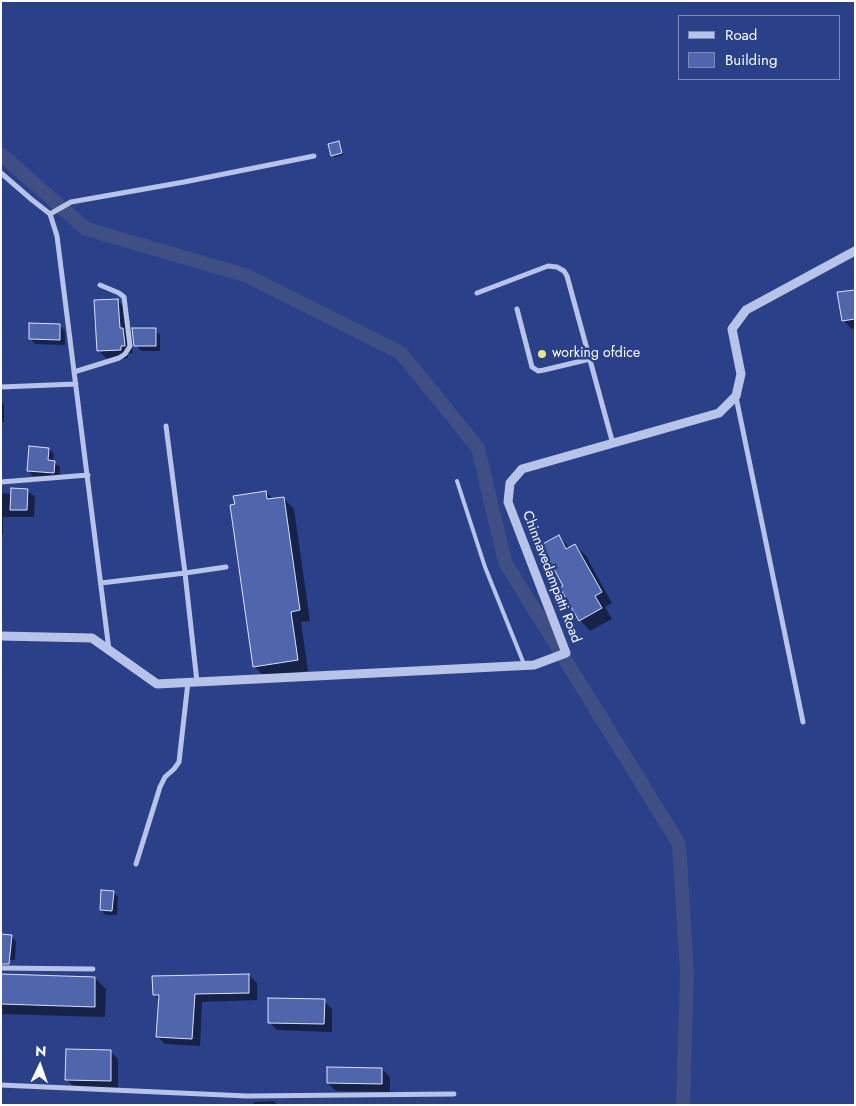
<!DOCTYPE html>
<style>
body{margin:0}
#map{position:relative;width:856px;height:1106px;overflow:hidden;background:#2a4088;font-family:Jost,sans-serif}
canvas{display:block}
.frame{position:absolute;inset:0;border:2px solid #fff;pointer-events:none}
.legend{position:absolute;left:678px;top:15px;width:162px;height:65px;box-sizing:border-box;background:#2a4088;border:1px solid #7f8cb8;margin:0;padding:6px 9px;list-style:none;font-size:15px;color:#fff}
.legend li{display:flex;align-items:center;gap:10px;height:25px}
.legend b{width:25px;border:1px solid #7f8cb8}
.north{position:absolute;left:15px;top:1041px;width:50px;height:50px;-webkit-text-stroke:4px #2a4088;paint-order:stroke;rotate:3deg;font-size:14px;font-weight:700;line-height:20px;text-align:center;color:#fff}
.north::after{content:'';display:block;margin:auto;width:18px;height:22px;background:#fff;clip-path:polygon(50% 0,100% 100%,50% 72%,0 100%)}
</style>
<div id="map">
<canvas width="856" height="1106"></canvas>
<div class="frame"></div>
<ul class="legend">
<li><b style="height:6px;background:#b7c4e8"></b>Road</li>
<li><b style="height:14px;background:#4f66ad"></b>Building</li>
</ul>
<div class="north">N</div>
</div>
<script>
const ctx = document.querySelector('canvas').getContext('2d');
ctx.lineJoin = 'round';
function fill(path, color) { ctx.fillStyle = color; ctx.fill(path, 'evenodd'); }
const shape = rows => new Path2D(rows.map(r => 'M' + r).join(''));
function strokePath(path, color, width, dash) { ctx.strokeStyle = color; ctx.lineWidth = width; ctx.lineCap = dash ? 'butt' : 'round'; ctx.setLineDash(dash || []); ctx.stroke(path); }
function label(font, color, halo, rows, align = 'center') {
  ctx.font = font + ' Jost,sans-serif'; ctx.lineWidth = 5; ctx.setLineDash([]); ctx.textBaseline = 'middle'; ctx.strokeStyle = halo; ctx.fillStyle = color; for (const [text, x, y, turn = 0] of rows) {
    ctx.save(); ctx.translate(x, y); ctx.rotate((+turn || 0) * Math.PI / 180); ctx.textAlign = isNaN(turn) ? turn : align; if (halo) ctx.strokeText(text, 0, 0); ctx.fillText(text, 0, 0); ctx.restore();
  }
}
fill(shape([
 [338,143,341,145,343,155,334,157,332,155],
 [855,291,855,328,852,329,843,320],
 [117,300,125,308,133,353,128,354,128,358,107,359,99,351],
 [60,326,65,331,65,345,35,344,30,338],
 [155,330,160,335,160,351,141,351,136,345],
 [1,401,4,404,4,422,1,422],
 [49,449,54,454,53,462,60,467,59,478,33,476,28,470],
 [27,490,35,497,34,517,3,517,3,534,1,534,1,493,12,494],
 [266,492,273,499,283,498,294,509,310,621,301,622,308,671,265,677,254,666],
 [559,537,570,548,575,545,586,556,612,603,605,607,612,619,590,631,580,620,565,587],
 [113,892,118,897,117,915,106,915,101,910],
 [11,936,16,941,15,960,1,959],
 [1,975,95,978,106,989,105,1017,1,1014],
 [249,975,257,983,257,1000,202,1002,200,1046,165,1044,157,1036,160,1000,154,995],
 [324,1001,332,1009,332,1032,277,1030,269,1022],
 [110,1051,118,1059,118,1088,75,1088,67,1080],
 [382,1069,390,1077,390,1092,336,1091,328,1083],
 [274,1101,278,1105,254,1105,254,1102]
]), '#0007');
strokePath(shape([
 [1,154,86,229,245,275,401,353,478,448,505,562,679,844,687,973,683,1105]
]), '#3f4f84', 14);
const building = shape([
 [339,141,342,153,331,156,328,144,339,141],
 [855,290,855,319,842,321,837,292,855,290],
 [118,299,120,328,123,328,125,345,125,346,121,346,121,350,97,351,94,300,118,299],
 [29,323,60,324,60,340,29,339,29,323],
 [132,328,156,328,156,346,134,346,132,328],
 [29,446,49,448,48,460,55,461,54,473,27,471,29,446],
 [11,488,28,489,27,510,10,510,11,488],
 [266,491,267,499,284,497,300,610,291,612,298,660,253,667,230,505,235,504,233,496,266,491],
 [559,535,566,549,575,544,602,592,595,596,602,608,579,621,560,588,563,586,541,545,559,535],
 [101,890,114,891,112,911,100,910,101,890],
 [1,934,12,935,9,964,1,964,1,934],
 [1,974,95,977,95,1007,1,1004,1,974],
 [249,974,249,993,195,994,192,1039,156,1037,159,995,153,995,152,976,249,974],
 [268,998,325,999,324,1024,268,1023,268,998],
 [66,1049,111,1050,111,1081,65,1080,66,1049],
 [327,1067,382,1068,382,1084,327,1083,327,1067]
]);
fill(building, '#4f66ad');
strokePath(building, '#dbe2f7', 1);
strokePath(shape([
 [457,481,485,567,524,664]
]), '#b7c4e8', 4);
strokePath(shape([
 [1,173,31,199,50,214,57,236,109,650],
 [50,214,71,202,184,182,314,156],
 [477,293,548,266,557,267,564,271,567,276,613,444],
 [517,309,532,367,538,371,544,370,590,359],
 [74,372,119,358,125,354,130,346,124,297,119,293,100,285],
 [1,387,76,384],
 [736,397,803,722],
 [166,426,185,573,226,567],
 [1,482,88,475],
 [101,583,185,573,197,682],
 [136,864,160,787,165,777,174,769,179,762,188,682],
 [1,968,93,969],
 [1,1085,247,1096,454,1094]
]), '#b7c4e8', 5);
strokePath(shape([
 [1,636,92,638,157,684,534,665,566,653,508,502,510,483,522,469,719,413,736,396,741,374,732,329,746,310,855,251]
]), '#b7c4e8', 9);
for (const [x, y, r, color] of [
 [542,354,5,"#efe57f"]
]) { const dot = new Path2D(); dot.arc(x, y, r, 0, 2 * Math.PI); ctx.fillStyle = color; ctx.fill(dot); strokePath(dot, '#2a4088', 2); }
label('14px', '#fff', '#2a4088', [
 ["working ofdice",552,354]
], 'left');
label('14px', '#fff', '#2a4088', [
 ["Chinnavedampatti Road",551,577,69]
]);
</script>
